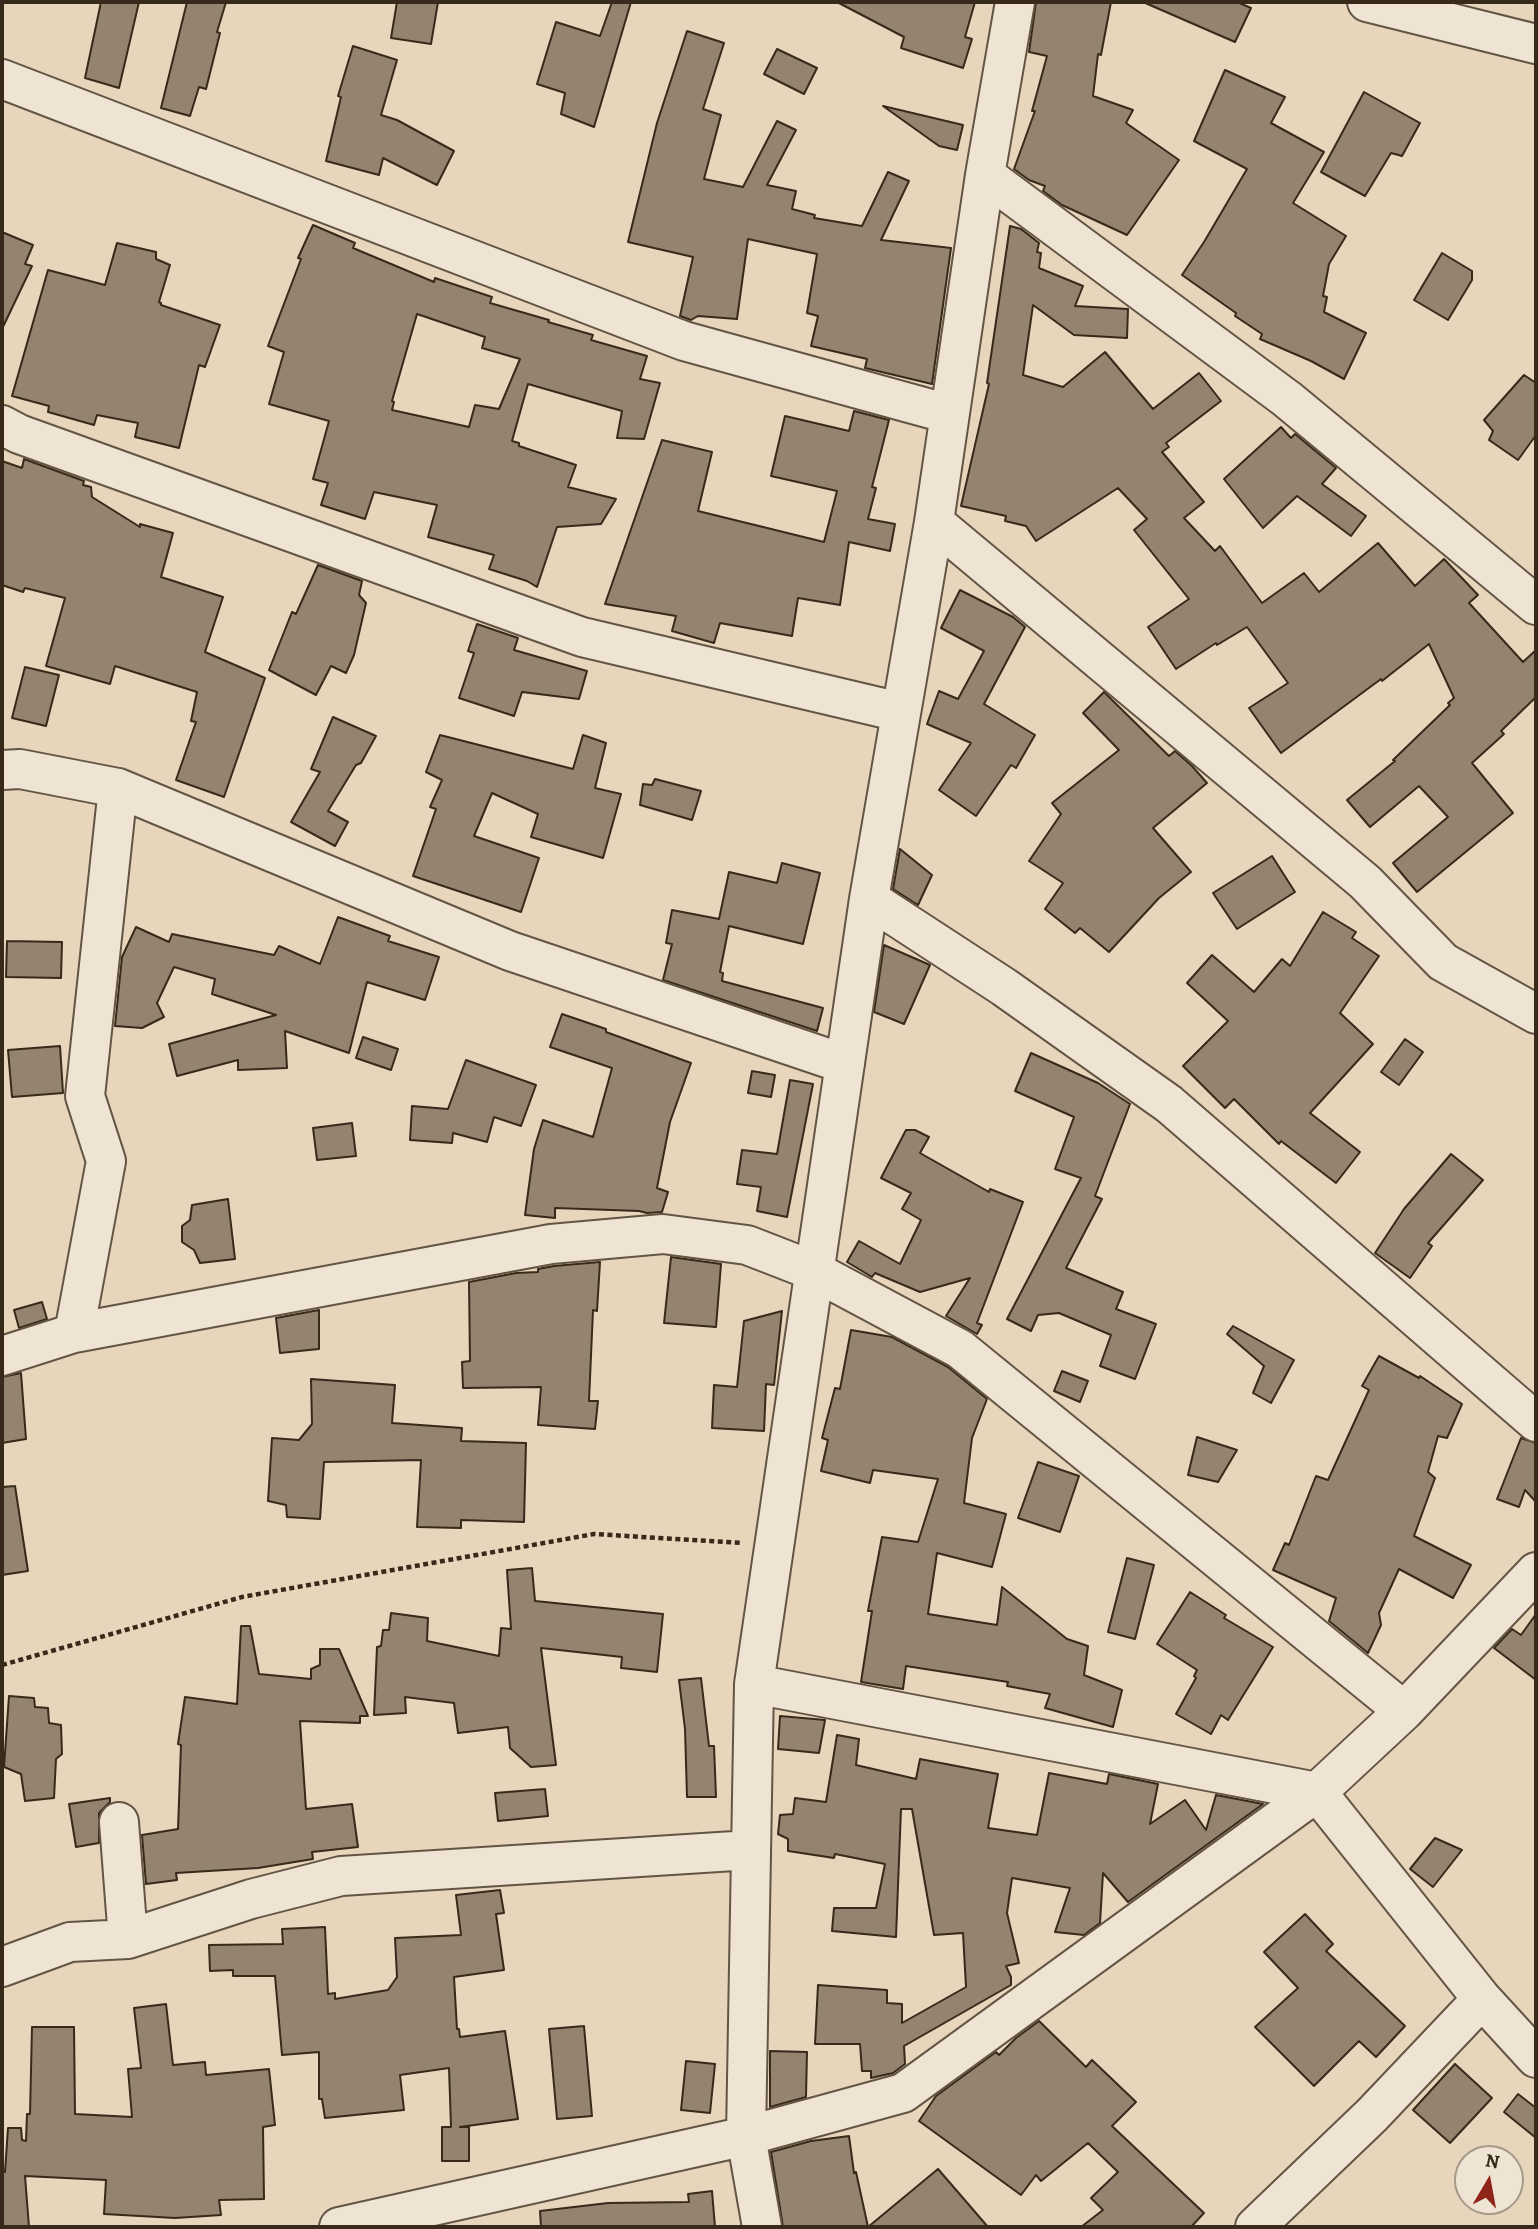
<!DOCTYPE html>
<style>
body{margin:0}
#map{position:relative;width:1538px;height:2229px;overflow:hidden;background:#e7d5bc;font-family:Alegreya,serif}
canvas{display:block}
.frame{position:absolute;inset:0;border:4px solid #372a1b;pointer-events:none}
.north{position:absolute;left:1454px;top:2145px;width:70px;height:70px;box-sizing:border-box;background:#efe4d3;border:2px solid #a59a89;border-radius:50%;rotate:10deg;font-size:19px;font-weight:700;line-height:28px;text-align:center;color:#372a1b}
.north::after{content:'';display:block;margin:auto;width:24px;height:32px;background:#8f2418;clip-path:polygon(50% 0,100% 100%,50% 72%,0 100%)}
</style>
<div id="map">
<canvas width="1538" height="2229"></canvas>
<div class="frame"></div>
<div class="north">N</div>
</div>
<script>
const ctx = document.querySelector('canvas').getContext('2d');
ctx.lineJoin = 'round';
function fill(path, color) { ctx.fillStyle = color; ctx.fill(path, 'evenodd'); }
const shape = rows => new Path2D(rows.map(r => 'M' + r).join(''));
function strokePath(path, color, width, dash) { ctx.strokeStyle = color; ctx.lineWidth = width; ctx.lineCap = dash ? 'butt' : 'round'; ctx.setLineDash(dash || []); ctx.stroke(path); }
const building = shape([
 [101,2,139,2,119,88,85,78,101,2],
 [187,2,226,2,217,32,220,33,206,89,199,87,190,116,161,108,187,2],
 [397,2,438,2,431,44,391,38,397,2],
 [612,2,631,2,594,127,561,114,565,93,537,84,556,22,600,36,612,2],
 [837,2,975,2,965,37,972,39,963,68,901,48,904,37,837,2],
 [1036,2,1111,2,1101,55,1098,54,1093,96,1133,110,1126,123,1179,160,1127,235,1062,205,1043,191,1045,186,1029,180,1014,169,1035,111,1032,111,1047,56,1029,52,1036,2],
 [1143,2,1237,2,1251,8,1235,42,1143,2],
 [687,31,724,43,703,109,721,115,704,179,743,187,777,121,796,130,767,185,796,191,792,209,815,215,814,218,862,226,888,172,909,181,881,240,951,248,932,384,865,368,867,359,811,346,818,316,807,313,817,254,748,239,737,319,698,316,691,320,680,316,693,257,628,242,657,123,687,31],
 [353,46,397,60,381,115,397,120,454,151,437,185,383,158,379,175,326,161,341,97,338,96,353,46],
 [777,49,817,68,804,94,764,74,777,49],
 [1225,70,1285,97,1271,123,1324,152,1293,203,1346,236,1329,264,1323,296,1327,297,1324,312,1366,333,1344,379,1311,361,1260,339,1262,334,1235,316,1236,313,1182,275,1204,242,1247,169,1194,141,1225,70],
 [1364,92,1420,123,1402,156,1391,153,1365,196,1321,172,1364,92],
 [883,106,963,125,957,150,939,146,883,106],
 [313,225,355,243,353,248,434,282,435,278,492,297,490,303,549,320,548,322,593,335,591,340,647,356,640,379,660,383,644,439,617,438,622,411,528,384,512,441,519,443,519,446,576,465,568,487,616,499,601,524,557,527,537,587,527,581,489,569,494,555,428,537,437,505,374,492,365,519,321,505,328,483,313,479,329,421,269,404,284,352,268,346,301,259,298,258,313,225],
 [417,314,485,337,482,348,520,359,499,409,475,405,469,427,392,410,394,402,392,401,417,314],
 [1010,226,1021,229,1039,243,1037,252,1041,253,1039,268,1083,286,1075,306,1128,309,1127,338,1074,335,1033,305,1023,375,1063,387,1105,352,1153,409,1199,373,1221,401,1166,443,1169,447,1162,452,1204,502,1184,518,1215,551,1220,546,1262,603,1304,573,1319,592,1378,543,1415,586,1444,559,1478,595,1469,603,1523,662,1536,650,1536,697,1501,731,1504,734,1472,763,1513,813,1417,892,1393,863,1448,817,1419,786,1370,827,1347,800,1395,761,1393,760,1450,705,1448,703,1454,698,1429,644,1382,681,1381,679,1281,753,1249,708,1288,683,1247,627,1217,645,1216,643,1176,669,1148,627,1189,599,1134,530,1147,519,1118,488,1036,541,1026,526,1005,521,1006,516,961,506,989,384,987,383,1010,226],
 [2,232,33,245,25,264,32,266,2,329,2,232],
 [117,243,156,252,156,259,170,265,159,302,161,303,161,305,220,325,205,367,199,365,179,448,135,437,138,423,97,415,94,425,48,412,49,406,12,396,48,270,105,285,117,243],
 [1442,253,1472,271,1472,280,1448,320,1414,300,1442,253],
 [1524,375,1536,383,1536,435,1518,460,1489,440,1493,431,1484,420,1524,375],
 [854,411,889,420,872,487,876,488,868,519,895,524,890,551,849,542,840,605,798,598,792,636,720,623,714,643,672,631,676,616,605,604,662,440,712,452,698,511,824,542,837,491,771,476,785,416,849,431,854,411],
 [1281,427,1291,438,1295,434,1336,468,1322,484,1366,516,1351,536,1297,496,1263,528,1224,479,1281,427],
 [24,459,84,481,83,485,91,487,92,497,140,527,140,524,173,533,161,577,223,597,205,652,265,678,224,797,176,780,196,722,191,721,197,692,115,666,110,684,46,666,65,598,25,588,23,592,2,585,2,461,22,468,24,459],
 [318,565,362,581,359,595,366,603,354,655,346,673,331,666,316,695,269,670,292,612,296,614,318,565],
 [960,590,1013,617,1025,627,984,704,1035,735,1016,768,1011,765,976,816,939,790,971,743,927,724,939,691,958,699,984,651,941,628,960,590],
 [477,624,518,638,514,650,587,671,579,699,522,692,514,716,459,698,474,653,468,651,477,624],
 [25,667,59,675,46,726,12,718,25,667],
 [1104,692,1169,756,1175,751,1192,766,1207,783,1153,828,1191,872,1159,898,1109,952,1080,928,1075,933,1045,909,1063,883,1029,861,1061,814,1052,803,1119,750,1083,713,1104,692],
 [333,717,376,736,361,763,356,765,328,811,348,822,335,846,291,822,320,772,311,769,333,717],
 [440,735,573,769,583,735,606,743,595,788,621,794,603,858,531,837,538,814,492,793,474,836,539,858,521,912,413,876,436,809,430,807,442,780,426,772,440,735],
 [655,779,701,791,692,820,640,805,643,784,652,785,655,779],
 [900,849,932,875,918,905,893,889,900,849],
 [1272,856,1295,892,1237,929,1213,893,1272,856],
 [782,863,820,873,803,944,729,926,720,972,723,973,722,981,823,1008,817,1031,663,980,672,944,666,943,672,910,719,919,729,872,777,883,782,863],
 [1323,912,1356,932,1352,938,1379,956,1340,1013,1373,1044,1310,1113,1360,1152,1336,1183,1281,1141,1279,1144,1234,1099,1225,1108,1183,1066,1228,1021,1187,983,1212,955,1254,992,1282,959,1290,966,1323,912],
 [338,917,390,936,388,941,439,957,425,1000,367,982,349,1053,285,1031,287,1068,238,1070,238,1060,177,1076,169,1044,276,1015,212,994,215,979,174,967,157,1003,164,1017,142,1028,115,1026,122,957,136,927,169,942,172,934,274,955,279,946,320,964,338,917],
 [7,941,62,942,61,978,6,977,7,941],
 [884,945,930,965,904,1024,874,1012,884,945],
 [562,1014,606,1029,606,1032,691,1063,670,1122,657,1188,668,1192,662,1212,647,1213,639,1211,555,1208,555,1218,525,1215,534,1149,543,1120,593,1137,612,1068,550,1047,562,1014],
 [363,1037,398,1049,391,1070,356,1058,363,1037],
 [1405,1039,1423,1052,1399,1085,1381,1072,1405,1039],
 [60,1046,63,1093,12,1097,8,1050,60,1046],
 [1031,1053,1098,1083,1130,1104,1095,1196,1102,1199,1066,1268,1123,1292,1116,1309,1156,1324,1135,1379,1100,1366,1111,1335,1059,1313,1038,1315,1031,1331,1007,1319,1081,1178,1055,1169,1074,1117,1015,1091,1031,1053],
 [466,1060,536,1085,521,1126,494,1117,487,1142,453,1133,452,1143,410,1140,412,1106,448,1109,466,1060],
 [752,1071,775,1075,771,1097,748,1093,752,1071],
 [790,1080,813,1084,787,1217,757,1211,761,1187,737,1184,742,1150,777,1154,790,1080],
 [352,1123,356,1156,317,1160,313,1128,352,1123],
 [906,1130,915,1130,929,1137,920,1153,989,1192,990,1189,1023,1202,977,1323,982,1325,977,1334,946,1316,970,1278,920,1292,875,1273,872,1277,847,1262,859,1241,900,1264,921,1220,902,1209,911,1193,881,1178,906,1130],
 [1451,1154,1483,1180,1428,1243,1432,1246,1410,1278,1375,1253,1404,1209,1451,1154],
 [228,1199,235,1259,200,1263,194,1250,182,1242,182,1226,190,1220,192,1205,228,1199],
 [671,1257,721,1264,716,1327,664,1323,671,1257],
 [600,1262,597,1311,593,1310,589,1401,598,1401,595,1429,538,1425,541,1387,463,1388,462,1362,470,1361,469,1282,516,1273,538,1272,538,1269,554,1266,600,1262],
 [42,1302,47,1319,19,1328,14,1310,42,1302],
 [319,1310,319,1349,280,1353,276,1318,319,1310],
 [782,1311,774,1385,766,1384,764,1431,712,1428,714,1385,737,1387,744,1321,782,1311],
 [1233,1326,1294,1360,1271,1403,1253,1393,1264,1366,1227,1334,1233,1326],
 [851,1330,892,1337,948,1367,987,1399,972,1438,964,1503,1006,1514,992,1567,937,1553,928,1614,997,1625,1002,1587,1067,1639,1088,1646,1084,1675,1122,1690,1113,1727,1045,1708,1050,1694,1007,1686,1008,1682,906,1666,903,1689,861,1682,872,1611,868,1611,882,1537,918,1542,938,1479,873,1470,870,1483,821,1471,828,1440,822,1438,835,1388,840,1389,851,1330],
 [1379,1356,1419,1378,1420,1376,1462,1404,1447,1438,1438,1436,1428,1472,1435,1478,1414,1536,1471,1565,1453,1598,1399,1569,1379,1613,1381,1625,1368,1653,1329,1621,1336,1598,1273,1570,1285,1543,1289,1545,1316,1476,1328,1480,1369,1390,1362,1386,1379,1356],
 [1062,1371,1088,1381,1080,1402,1054,1391,1062,1371],
 [21,1373,26,1439,2,1443,2,1377,21,1373],
 [311,1379,395,1385,392,1423,462,1428,461,1441,526,1443,524,1522,461,1520,461,1528,417,1527,421,1460,324,1462,320,1519,287,1517,286,1505,268,1501,272,1438,299,1440,312,1424,311,1379],
 [1197,1437,1237,1450,1218,1482,1188,1475,1197,1437],
 [1521,1438,1536,1443,1536,1502,1525,1490,1519,1507,1497,1499,1521,1438],
 [1038,1462,1079,1476,1060,1532,1018,1518,1038,1462],
 [15,1486,28,1571,2,1575,2,1487,15,1486],
 [1127,1558,1154,1565,1135,1639,1108,1632,1127,1558],
 [532,1568,535,1601,663,1614,657,1672,621,1668,622,1657,541,1648,556,1765,531,1767,510,1748,508,1727,458,1733,454,1703,405,1697,406,1713,374,1715,377,1647,381,1646,383,1630,389,1630,391,1613,428,1618,427,1641,499,1656,501,1628,511,1629,507,1570,532,1568],
 [1190,1592,1226,1615,1224,1618,1273,1647,1228,1720,1221,1715,1211,1734,1176,1714,1196,1678,1194,1676,1197,1670,1157,1644,1190,1592],
 [1536,1614,1536,1680,1494,1648,1512,1629,1521,1635,1536,1614],
 [241,1626,250,1626,259,1674,311,1679,311,1669,320,1665,320,1649,339,1649,368,1716,360,1716,360,1723,300,1721,306,1809,352,1804,358,1847,312,1852,313,1859,258,1868,176,1873,177,1880,146,1884,142,1835,178,1829,181,1745,178,1744,185,1697,237,1704,241,1626],
 [701,1678,709,1746,714,1746,716,1797,687,1797,685,1729,679,1680,701,1678],
 [9,1696,34,1698,35,1707,48,1708,49,1723,61,1725,62,1754,56,1759,54,1798,25,1801,21,1774,4,1767,9,1696],
 [780,1716,825,1720,819,1753,778,1749,780,1716],
 [837,1735,859,1739,856,1765,916,1779,920,1759,998,1774,988,1828,1037,1835,1049,1773,1107,1784,1109,1774,1158,1784,1150,1824,1185,1800,1206,1830,1216,1795,1263,1804,1128,1902,1103,1873,1100,1923,1084,1935,1055,1932,1070,1888,1012,1878,1007,1913,1019,1963,1006,1966,1011,1977,1011,1985,904,2046,905,2064,893,2073,871,2078,871,2071,862,2071,860,2044,815,2044,818,1985,887,1990,887,2003,902,2004,902,2023,966,1987,963,1933,934,1935,912,1809,901,1809,896,1937,832,1931,834,1908,876,1908,885,1864,835,1854,834,1858,788,1851,788,1839,778,1834,780,1815,793,1814,795,1798,826,1802,837,1735],
 [545,1789,548,1816,498,1821,495,1793,545,1789],
 [110,1798,110,1802,99,1813,99,1843,76,1847,69,1804,110,1798],
 [1435,1838,1462,1850,1433,1887,1410,1869,1435,1838],
 [500,1890,504,1913,496,1914,504,1970,454,1977,457,2029,459,2029,460,2037,505,2031,518,2119,460,2127,469,2127,469,2161,442,2161,442,2127,451,2127,449,2068,400,2075,404,2110,325,2118,322,2099,319,2099,319,2052,282,2055,275,1976,233,1976,233,1970,210,1971,209,1945,283,1944,282,1929,325,1927,328,1994,335,1993,335,1999,388,1990,397,1977,395,1938,461,1935,456,1895,500,1890],
 [1305,1914,1333,1944,1326,1951,1405,2026,1376,2057,1359,2041,1314,2086,1255,2027,1298,1988,1264,1952,1305,1914],
 [166,2004,173,2065,205,2062,206,2075,269,2069,275,2125,263,2127,264,2199,219,2200,221,2215,175,2218,104,2214,106,2180,25,2176,29,2227,2,2227,2,2172,5,2172,8,2128,21,2128,22,2140,26,2141,27,2114,30,2114,32,2027,74,2027,75,2114,132,2117,128,2069,141,2068,134,2008,166,2004],
 [1039,2021,1086,2067,1092,2060,1136,2102,1112,2126,1204,2213,1191,2227,1081,2227,1103,2210,1091,2198,1118,2172,1088,2143,1041,2181,1036,2175,1021,2195,919,2121,936,2096,996,2052,999,2055,1016,2038,1039,2021],
 [584,2026,592,2116,557,2119,549,2029,584,2026],
 [770,2051,807,2052,806,2097,770,2107,770,2051],
 [686,2061,715,2064,710,2113,681,2110,686,2061],
 [1455,2064,1492,2098,1450,2143,1413,2110,1455,2064],
 [1518,2094,1536,2108,1536,2138,1504,2112,1518,2094],
 [849,2136,854,2173,856,2172,868,2227,783,2227,771,2152,811,2141,849,2136],
 [938,2169,988,2227,868,2227,938,2169],
 [712,2191,715,2227,541,2227,540,2211,608,2203,689,2202,688,2194,712,2191]
]);
fill(building, '#93836f');
strokePath(building, '#372a1b', 2);
const minor = shape([
 [1367,2,1536,44],
 [2,79,684,341,949,414],
 [985,175,1287,399,1536,605],
 [2,425,19,434,582,637,900,712],
 [934,522,1365,882,1443,962,1536,1014],
 [2,770,20,769,118,788,510,951,845,1064],
 [869,899,1004,987,1169,1104,1536,1422],
 [74,1333,106,1161,85,1096,118,788],
 [2,1356,74,1333,551,1244,663,1234,747,1245,814,1271,960,1349,1404,1711],
 [754,1684,1317,1792,1482,1999,1536,2058],
 [119,1822,128,1939],
 [2,1967,70,1942,128,1939,251,1899,341,1876,750,1850],
 [339,2227,746,2136,903,2093,1317,1792,1404,1711,1536,1572],
 [762,2227,746,2136,754,1684,869,899,934,522,985,175,1015,2],
 [1255,2227,1372,2115,1482,1999]
]);
strokePath(minor, '#635543', 42);
strokePath(shape([
 [2,1665,242,1597,594,1534,742,1543]
]), '#372a1b', 4.5, [5, 3.5]);
strokePath(minor, '#efe4d3', 38);
</script>
